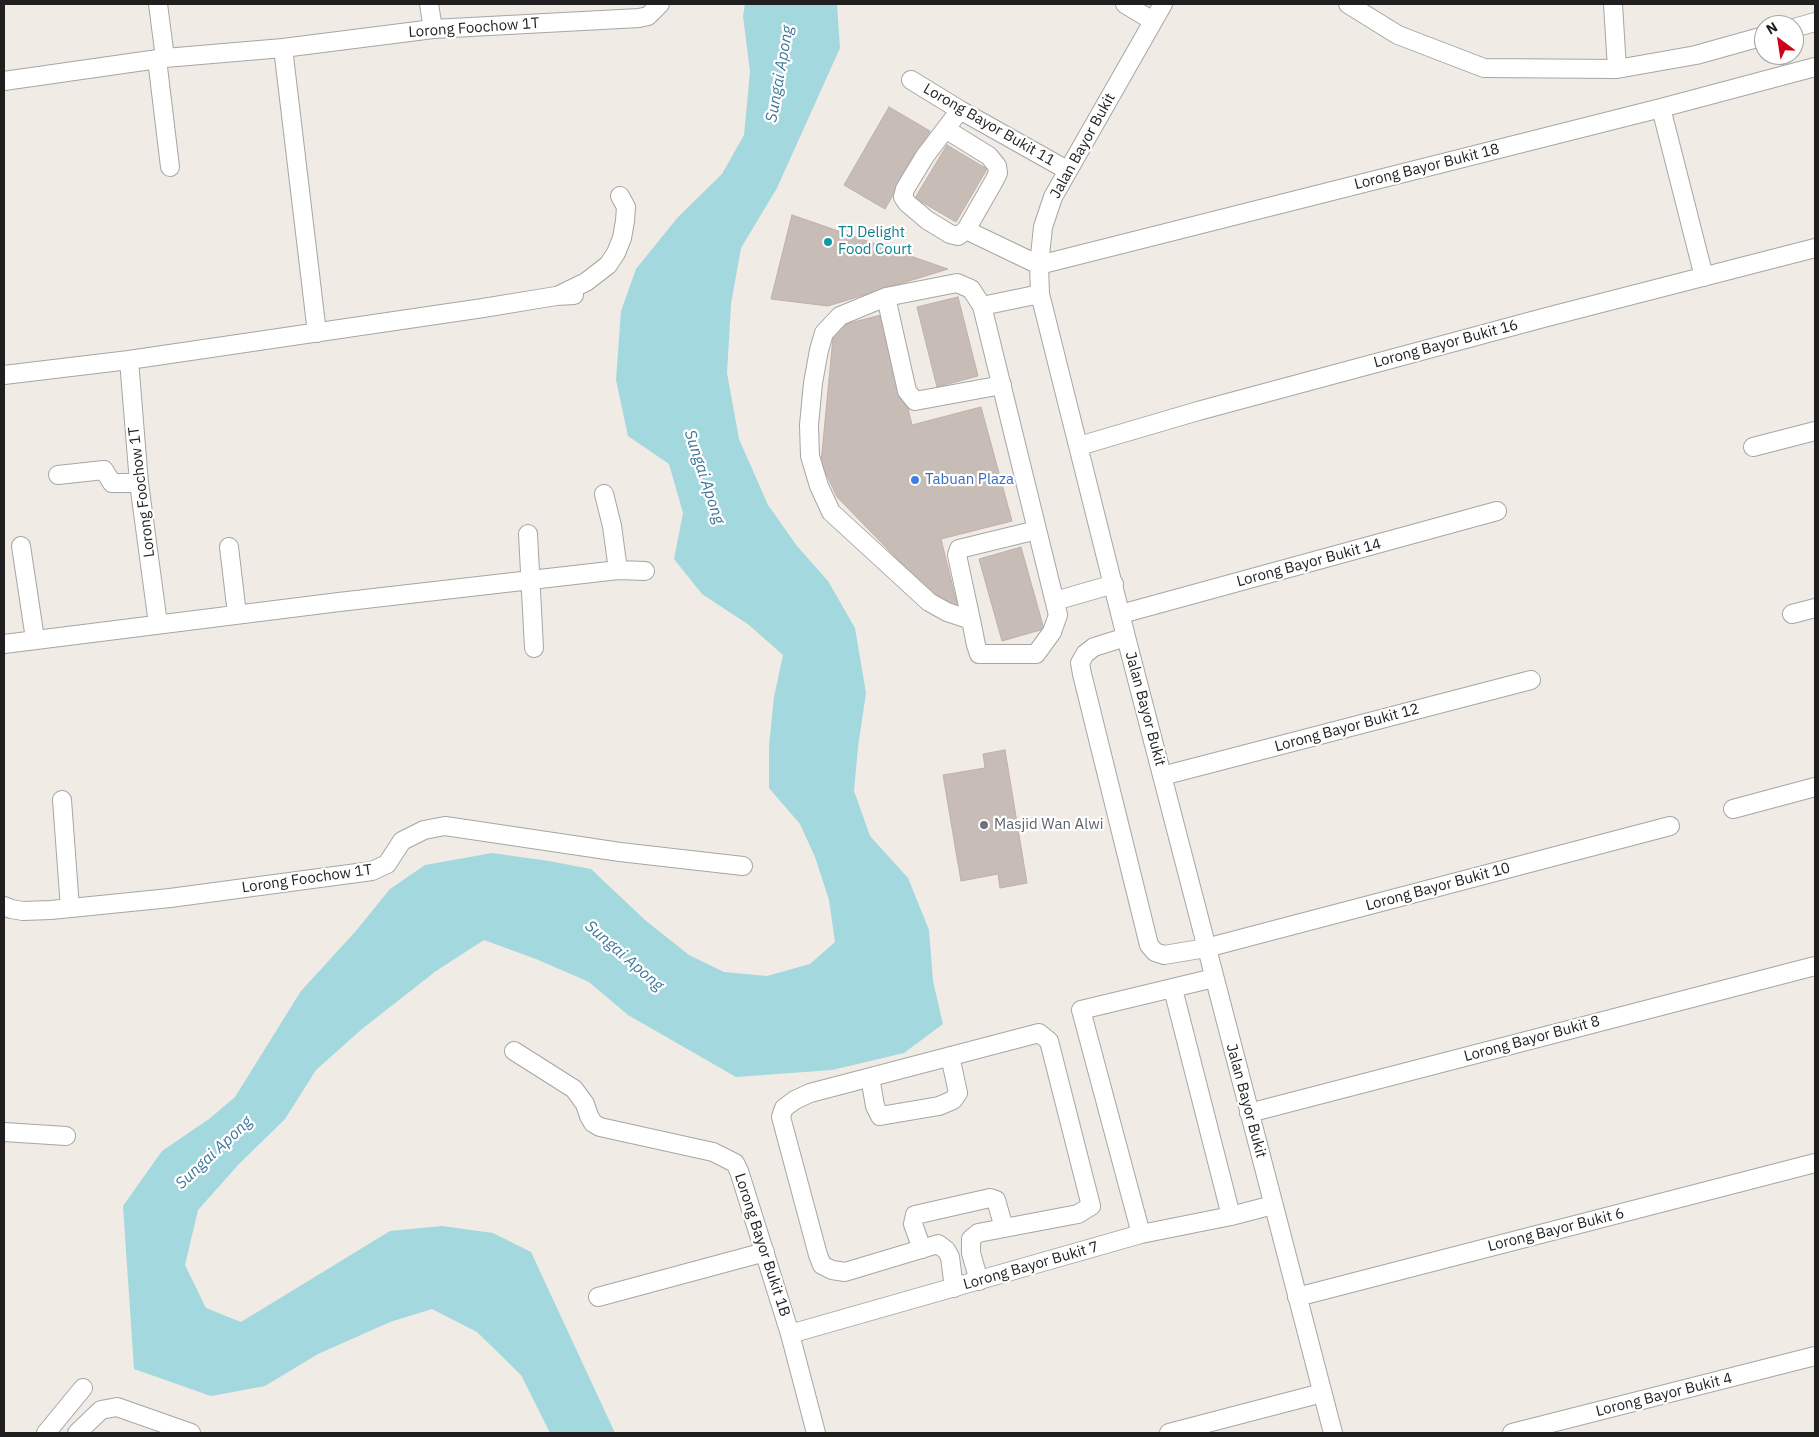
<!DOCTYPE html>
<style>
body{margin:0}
#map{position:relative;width:1819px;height:1437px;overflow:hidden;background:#f0ebe4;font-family:"IBM Plex Sans",sans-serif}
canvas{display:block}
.frame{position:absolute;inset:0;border:5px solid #1f1f1f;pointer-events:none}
.north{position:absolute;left:1754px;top:15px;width:50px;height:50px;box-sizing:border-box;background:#fff;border:1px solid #a5a5a5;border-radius:50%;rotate:329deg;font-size:14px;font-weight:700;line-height:20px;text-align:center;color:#1f1f1f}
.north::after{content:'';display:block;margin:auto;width:18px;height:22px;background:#cd0018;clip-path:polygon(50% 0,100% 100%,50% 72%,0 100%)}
</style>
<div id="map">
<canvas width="1819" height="1437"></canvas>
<div class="frame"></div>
<div class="north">N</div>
</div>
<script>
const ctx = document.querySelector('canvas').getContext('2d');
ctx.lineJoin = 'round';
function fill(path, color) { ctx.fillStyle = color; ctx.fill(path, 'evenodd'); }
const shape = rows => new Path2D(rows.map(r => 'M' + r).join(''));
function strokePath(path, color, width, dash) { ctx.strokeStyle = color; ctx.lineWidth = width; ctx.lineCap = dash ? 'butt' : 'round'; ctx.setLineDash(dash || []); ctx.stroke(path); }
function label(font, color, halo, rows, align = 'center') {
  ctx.font = font + ' "IBM Plex Sans",sans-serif'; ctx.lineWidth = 4.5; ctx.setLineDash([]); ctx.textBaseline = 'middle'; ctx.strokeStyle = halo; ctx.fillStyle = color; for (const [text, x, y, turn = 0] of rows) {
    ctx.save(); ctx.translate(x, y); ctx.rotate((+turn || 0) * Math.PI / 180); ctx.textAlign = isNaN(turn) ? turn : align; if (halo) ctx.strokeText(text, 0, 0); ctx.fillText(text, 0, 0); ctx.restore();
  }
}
fill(shape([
 [745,4,837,4,840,48,777,188,741,248,731,304,727,373,739,439,768,505,797,546,828,581,855,628,866,693,858,747,854,791,870,836,908,878,929,930,933,981,943,1024,904,1053,832,1070,736,1077,628,1015,589,982,536,959,484,940,436,971,362,1029,316,1070,285,1119,239,1164,198,1210,185,1265,206,1308,241,1322,390,1231,442,1226,493,1233,531,1252,615,1433,550,1433,521,1375,477,1332,432,1309,390,1322,318,1354,265,1386,211,1396,134,1369,123,1206,162,1151,209,1119,235,1097,301,991,355,932,390,889,425,865,492,853,549,861,591,869,645,920,689,955,724,972,767,976,810,964,835,942,829,900,815,857,800,824,769,788,769,746,774,697,783,655,749,625,702,594,674,559,683,513,669,464,628,436,616,380,621,311,636,269,678,217,722,174,744,135,750,72,743,16]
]), '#a3d8df');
const building = shape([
 [889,107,930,131,885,209,844,185,889,107],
 [947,145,987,169,956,222,915,198,947,145],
 [792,215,948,269,828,306,771,299,792,215],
 [958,297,978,376,937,387,917,307,958,297],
 [885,314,912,425,981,407,1012,521,941,539,960,616,935,598,837,497,821,463,834,327,885,314],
 [1021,547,1044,629,1002,641,979,559,1021,547],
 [1005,750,1027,883,1000,888,998,874,961,881,943,775,985,768,983,754,1005,750]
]);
fill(building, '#c8bcb7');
strokePath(building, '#c2afa6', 1);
const minor = shape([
 [158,4,165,58],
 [429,4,433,29],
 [1125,4,1153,21],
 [1163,4,1053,197,1043,227,1039,265,1040,294,1126,637,1333,1433],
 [1348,4,1398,35,1484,68,1617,69,1696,55,1764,36],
 [1613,4,1617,69],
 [1794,28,1815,22],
 [283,48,317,333],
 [157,59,170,167],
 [911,80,960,110,1067,170],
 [4,81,165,58,283,48,433,29,639,18,648,16,660,4],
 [1661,108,1704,277],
 [947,130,989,156,997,166,998,173,994,181,966,230,958,236,950,234,927,220,907,203,903,197,905,189,925,156,960,110],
 [966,230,1039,265,1661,108,1815,67],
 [559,295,586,282,608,265,616,253,622,238,625,221,626,207,620,196],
 [886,297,907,391,915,401,1002,385],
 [982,306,1040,294],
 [129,360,139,483,158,624],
 [4,375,129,360,483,308,556,296,574,295],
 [1079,446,1198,411,1547,317,1815,248],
 [1753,447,1815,431],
 [58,475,104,470,112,483,139,483],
 [604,494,612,526,618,570],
 [528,534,534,648],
 [21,546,35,639],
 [229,547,237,614],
 [1055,601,1114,584],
 [1121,614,1497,511],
 [1792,614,1815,608],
 [971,620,947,612,929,602,831,512,819,486,810,456,809,425,813,383,819,350,824,333,840,316,886,297,957,283,971,289,982,306,1058,615,1052,632,1036,654,979,654,976,645,971,620,957,555,959,549,1037,530],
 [1126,637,1094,647,1085,654,1080,663,1082,674,1149,945,1155,952,1164,955,1206,948,1670,826],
 [4,644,339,602,618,570,645,571],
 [1162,776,1531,680],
 [62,800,70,908],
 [1733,809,1815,787],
 [4,906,11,909,23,911,51,910,170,898,372,871,387,864,402,841,424,830,445,826,620,852,743,866],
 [1173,989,1231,1216],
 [514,1051,574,1089,585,1104,589,1116,593,1123,600,1127,713,1152,735,1163,739,1171,790,1334,816,1433],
 [870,1077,875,1106,880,1116,939,1106,953,1100,958,1093,950,1056],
 [1249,1113,1815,966],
 [4,1132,66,1136],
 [1141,1234,1081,1010,1214,978],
 [922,1249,913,1224,915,1215,990,1198,996,1200,1004,1228],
 [954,1288,950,1257,946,1250,938,1244,845,1272,832,1270,822,1265,818,1255,781,1117,784,1108,795,1100,810,1093,1039,1033,1049,1041,1091,1206,1078,1214,978,1233,971,1239,971,1253,979,1281],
 [598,1297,765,1252],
 [1297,1297,1815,1163],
 [790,1334,1141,1234,1231,1216,1273,1205],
 [46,1433,83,1388],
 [77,1433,101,1410,117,1407,191,1433],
 [1169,1433,1322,1393],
 [1512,1433,1815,1356]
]);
strokePath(minor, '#a6a6a6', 20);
strokePath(minor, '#fff', 18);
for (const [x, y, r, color] of [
 [828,242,5,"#0f9aa8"],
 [915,480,5,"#3f7fe0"],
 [984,825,5,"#6b7280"]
]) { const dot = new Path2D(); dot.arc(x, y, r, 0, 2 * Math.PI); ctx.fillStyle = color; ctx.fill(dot); strokePath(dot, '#fff', 2); }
label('15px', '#1f1f1f', '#fff', [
 ["Lorong Foochow 1T",474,28,-4],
 ["Lorong Bayor Bukit 11",989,125,30],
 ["Jalan Bayor Bukit",1083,146,-61],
 ["Lorong Bayor Bukit 18",1427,167,-14],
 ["Lorong Bayor Bukit 16",1446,344,-15],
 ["Lorong Foochow 1T",142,492,-97],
 ["Lorong Bayor Bukit 14",1309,563,-15],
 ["Jalan Bayor Bukit",1145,709,75],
 ["Lorong Bayor Bukit 12",1347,728,-15],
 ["Lorong Foochow 1T",307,879,-8],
 ["Lorong Bayor Bukit 10",1438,887,-15],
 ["Lorong Bayor Bukit 8",1532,1039,-15],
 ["Jalan Bayor Bukit",1246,1101,75],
 ["Lorong Bayor Bukit 6",1556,1230,-14],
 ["Lorong Bayor Bukit 1B",762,1245,72],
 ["Lorong Bayor Bukit 7",1031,1266,-16],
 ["Lorong Bayor Bukit 4",1664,1395,-14]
]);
label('15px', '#0d838f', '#fff', [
 ["TJ Delight",838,233],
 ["Food Court",838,250]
], 'left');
label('15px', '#366cbe', '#fff', [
 ["Tabuan Plaza",925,480]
], 'left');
label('15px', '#5b616d', '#fff', [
 ["Masjid Wan Alwi",994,825]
], 'left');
label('italic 16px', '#3f779a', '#fff', [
 ["Sungai Apong",780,74,-80],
 ["Sungai Apong",704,477,72],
 ["Sungai Apong",624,956,41],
 ["Sungai Apong",214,1153,-43]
]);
</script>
